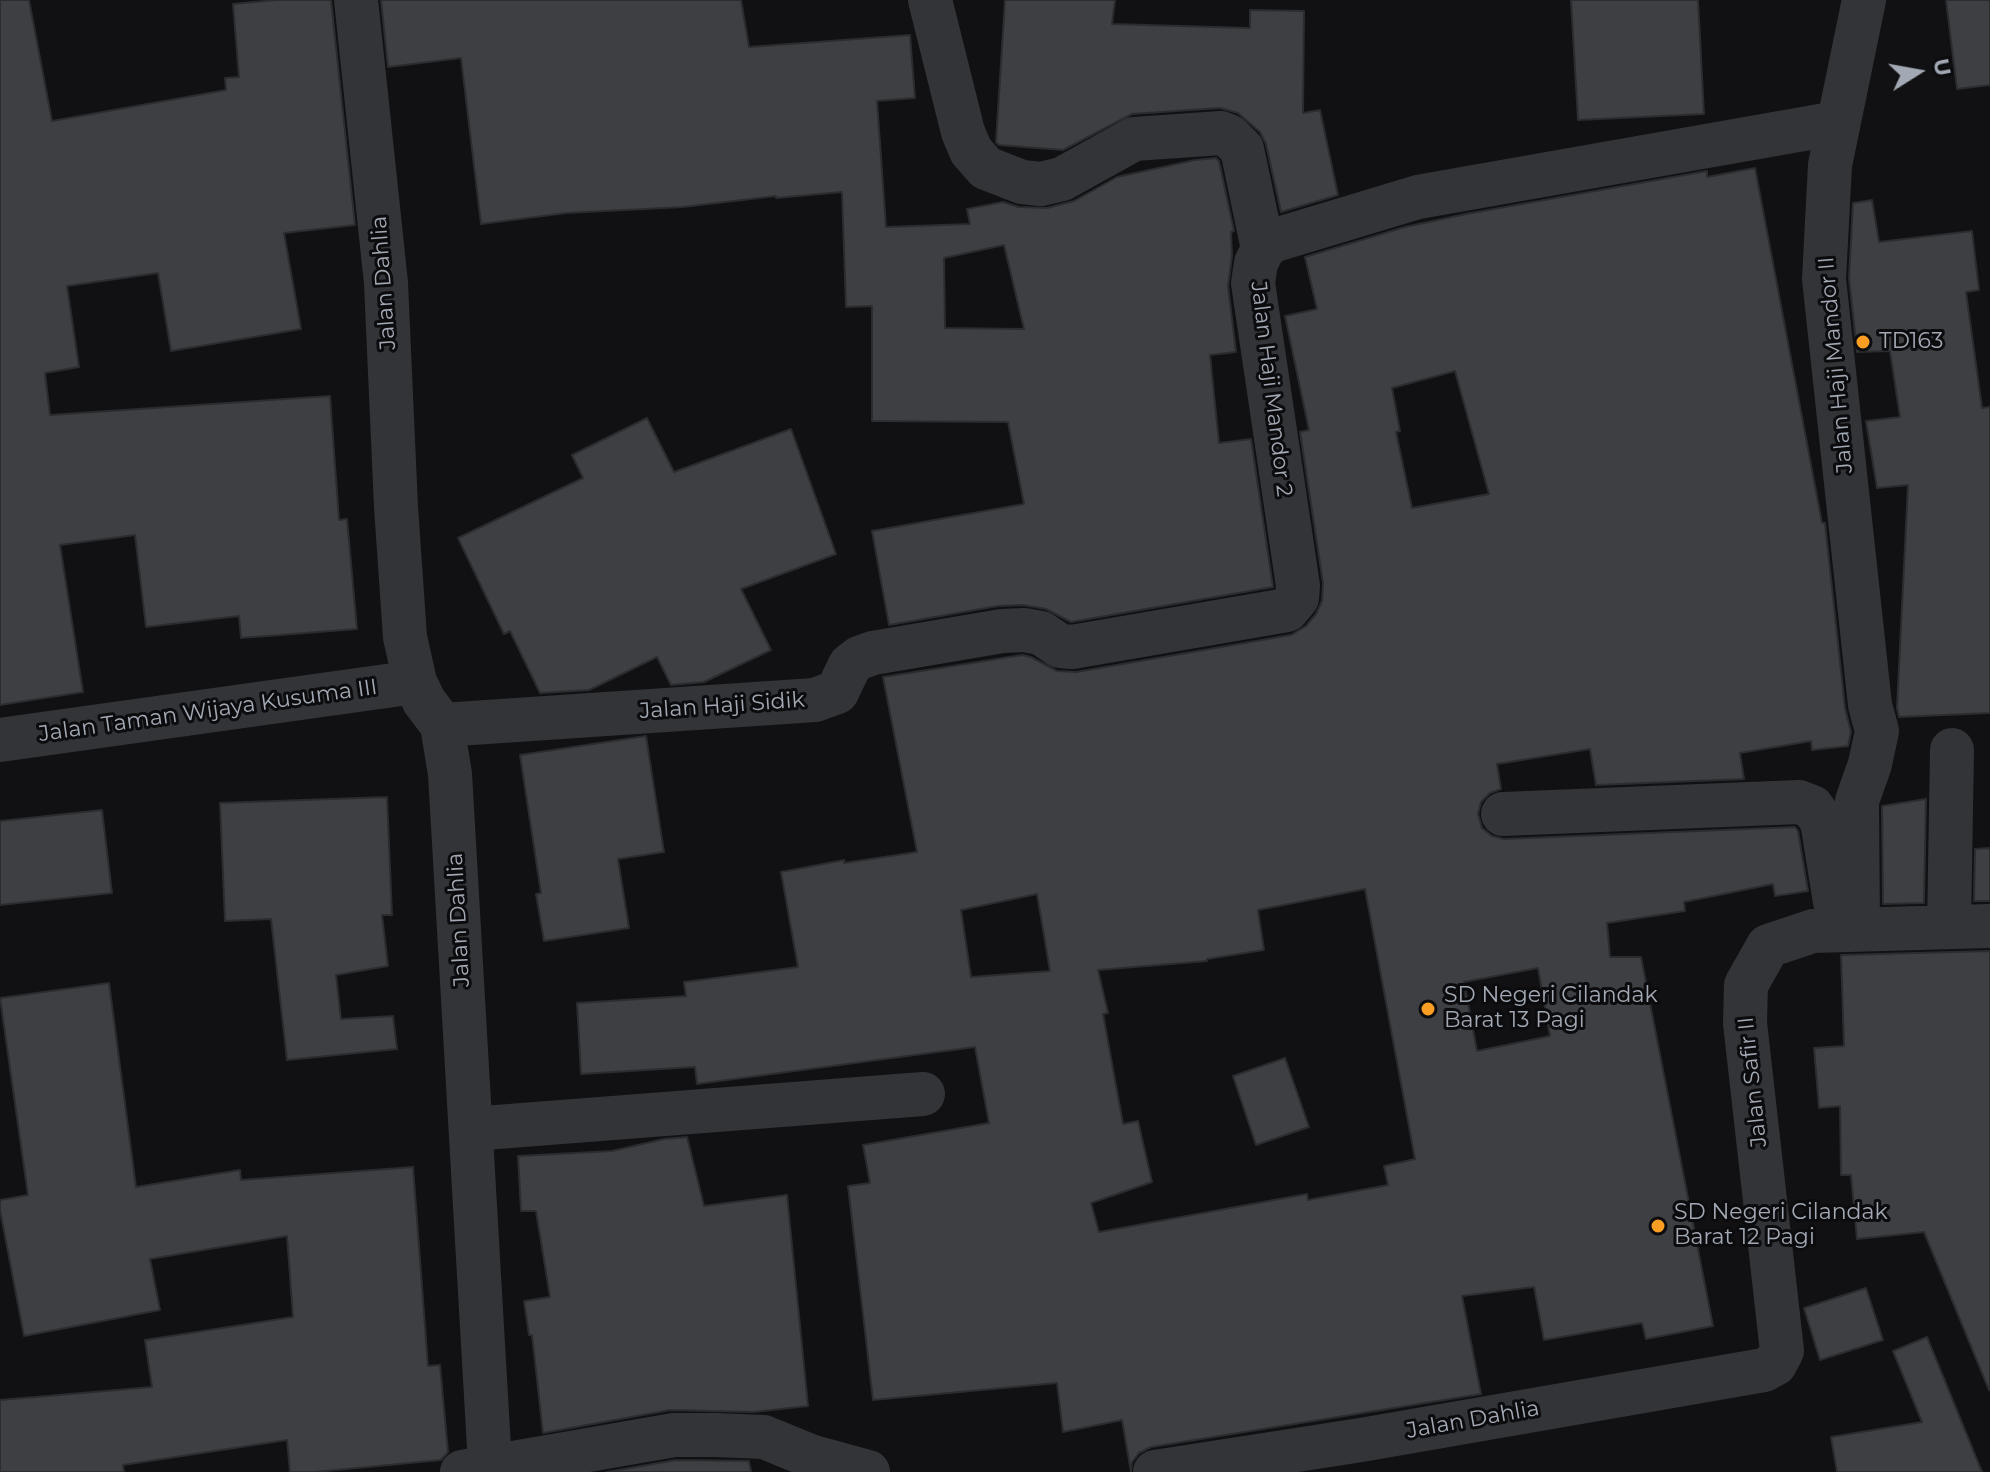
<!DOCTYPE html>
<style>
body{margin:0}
#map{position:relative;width:1990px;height:1472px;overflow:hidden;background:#111113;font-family:Montserrat,sans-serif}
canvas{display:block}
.north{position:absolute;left:1878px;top:32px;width:80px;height:80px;-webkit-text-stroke:6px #0c0c0e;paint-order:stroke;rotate:79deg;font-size:22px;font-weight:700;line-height:32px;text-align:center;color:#a2a9b4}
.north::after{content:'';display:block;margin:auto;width:28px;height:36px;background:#a2a9b4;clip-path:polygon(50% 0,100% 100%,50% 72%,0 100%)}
</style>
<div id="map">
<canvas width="1990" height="1472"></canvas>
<div class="north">U</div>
</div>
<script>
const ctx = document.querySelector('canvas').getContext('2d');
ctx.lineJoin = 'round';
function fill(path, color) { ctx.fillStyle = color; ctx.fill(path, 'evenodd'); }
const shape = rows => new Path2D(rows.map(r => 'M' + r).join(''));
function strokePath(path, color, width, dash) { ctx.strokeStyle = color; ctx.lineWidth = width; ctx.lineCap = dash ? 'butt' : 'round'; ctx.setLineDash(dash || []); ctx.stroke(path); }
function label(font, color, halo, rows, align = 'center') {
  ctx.font = font + ' Montserrat,sans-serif'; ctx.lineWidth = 6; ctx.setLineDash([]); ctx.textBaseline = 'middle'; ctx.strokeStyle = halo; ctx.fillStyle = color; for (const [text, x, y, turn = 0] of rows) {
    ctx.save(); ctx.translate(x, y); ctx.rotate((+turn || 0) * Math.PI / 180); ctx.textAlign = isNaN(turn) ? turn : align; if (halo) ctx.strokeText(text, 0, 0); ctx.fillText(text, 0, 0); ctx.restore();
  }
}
const building = shape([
 [0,0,29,0,52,121,226,90,225,78,239,77,233,4,276,0,331,0,355,225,284,233,301,329,171,351,158,273,67,286,79,367,45,373,50,415,330,396,339,520,347,519,357,629,241,638,239,616,146,627,135,535,60,545,83,692,0,705,0,0],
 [381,0,741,0,749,47,910,35,915,98,877,101,886,227,970,224,967,209,1003,202,1019,207,1047,208,1074,201,1117,177,1195,160,1216,158,1219,161,1234,231,1231,232,1232,256,1228,286,1236,352,1210,355,1219,443,1251,439,1273,587,1071,622,1046,609,1023,605,998,606,889,625,872,531,1024,504,1008,422,872,421,872,306,846,307,842,192,776,198,776,196,683,207,566,213,481,224,461,58,388,67,381,0],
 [1004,245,1024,329,945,328,944,258,1004,245],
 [1005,0,1115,0,1112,24,1250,28,1250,10,1304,11,1303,113,1320,110,1338,195,1281,212,1266,144,1260,132,1238,113,1220,108,1132,114,1063,150,999,145,996,142,1005,0],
 [1571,0,1698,0,1704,114,1578,120,1571,0],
 [1946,0,1990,0,1990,85,1957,89,1946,0],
 [1755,168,1822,523,1825,523,1845,708,1851,732,1848,746,1812,750,1811,741,1740,753,1744,779,1596,785,1590,749,1497,764,1501,789,1490,793,1481,802,1478,814,1482,828,1492,836,1504,839,1795,827,1798,831,1808,891,1775,896,1773,884,1684,902,1685,911,1607,923,1610,957,1641,957,1713,1326,1646,1339,1642,1323,1544,1340,1534,1287,1462,1296,1481,1394,1151,1447,1139,1453,1132,1462,1131,1472,1122,1420,1063,1432,1057,1383,873,1400,848,1186,870,1183,863,1145,989,1123,975,1047,697,1084,695,1067,581,1074,577,1003,686,996,684,982,798,967,781,872,844,860,844,863,917,852,883,677,1022,655,1031,657,1057,671,1076,672,1291,635,1306,626,1316,614,1322,601,1323,583,1300,432,1309,430,1285,316,1317,309,1305,257,1405,227,1466,214,1707,171,1707,177,1755,168],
 [1455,371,1489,494,1412,508,1396,432,1400,431,1392,388,1455,371],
 [1365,889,1415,1159,1384,1166,1388,1185,1308,1200,1307,1194,1099,1232,1091,1203,1152,1182,1138,1121,1123,1124,1103,1014,1108,1013,1098,970,1207,961,1207,959,1264,950,1258,910,1365,889],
 [1037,894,1050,971,971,977,961,910,1037,894],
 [1538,968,1550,1036,1477,1051,1464,982,1538,968],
 [1872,200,1879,242,1972,231,1979,290,1966,292,1982,408,1990,407,1990,713,1899,717,1897,708,1908,485,1877,488,1866,421,1900,417,1890,351,1857,352,1849,278,1853,203,1872,200],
 [647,418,674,472,791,429,836,554,741,589,771,650,704,682,671,685,657,657,589,690,540,693,510,631,504,634,458,538,583,478,572,455,647,418],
 [646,736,664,852,618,859,629,928,544,941,536,894,541,893,520,755,646,736],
 [387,797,392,915,382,915,388,966,336,975,341,1019,393,1016,397,1049,287,1060,271,919,225,921,220,803,387,797],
 [1926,799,1924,903,1883,904,1882,806,1926,799],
 [102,810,112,893,0,905,0,821,102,810],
 [1990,848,1990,901,1974,901,1975,849,1990,848],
 [1990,951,1990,1390,1989,1390,1924,1232,1857,1239,1851,1175,1841,1175,1840,1106,1819,1108,1814,1048,1844,1046,1841,955,1990,951],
 [109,983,136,1187,240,1170,241,1180,413,1167,428,1366,440,1365,448,1452,441,1460,315,1472,290,1472,287,1440,123,1465,124,1472,0,1472,0,1400,152,1387,145,1340,293,1317,287,1236,150,1259,160,1310,24,1336,0,1210,0,1200,28,1195,0,998,109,983],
 [1285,1058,1309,1127,1256,1145,1233,1076,1285,1058],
 [687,1137,704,1206,787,1195,808,1406,753,1412,670,1410,543,1433,532,1335,529,1335,524,1301,550,1297,536,1211,521,1211,518,1156,612,1151,664,1139,687,1137],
 [1866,1288,1883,1340,1820,1360,1804,1308,1866,1288],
 [1927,1337,1982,1472,1837,1472,1831,1437,1922,1422,1893,1351,1927,1337],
 [676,1460,749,1461,751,1472,607,1472,676,1460]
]);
fill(building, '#3d3f43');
strokePath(building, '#2b2c2f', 2);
strokePath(shape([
 [356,0,386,283,396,507,405,637,415,682,424,701,442,725,450,774,490,1465],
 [930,0,963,132,971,151,986,168,1022,182,1041,184,1062,179,1134,139,1221,133,1229,136,1242,149,1263,249],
 [442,725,815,700,837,692,850,665,859,658,873,653,1002,631,1024,630,1041,633,1060,646,1072,647,1287,610,1297,598,1298,586,1253,283,1256,263,1263,249,1272,241,1418,197,1837,123],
 [0,740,415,682],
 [1503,814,1799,802,1812,807,1822,821,1835,902],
 [1949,927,1952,750],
 [1858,929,1857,801,1870,764,1877,731,1870,705,1824,279,1830,165,1864,0],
 [471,1129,923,1094],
 [462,1472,674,1435,715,1435,764,1437,813,1457,868,1472],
 [1155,1472,1361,1440,1764,1370,1775,1364,1782,1351,1745,1023,1746,985,1768,946,1813,931,1990,926]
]), '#323438', 44);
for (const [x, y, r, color] of [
 [1863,342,8,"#f99d23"],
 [1428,1009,8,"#f99d23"],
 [1658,1226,8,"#f99d23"]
]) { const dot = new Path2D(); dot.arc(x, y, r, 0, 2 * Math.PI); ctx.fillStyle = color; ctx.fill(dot); strokePath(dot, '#0c0c0e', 3); }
label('22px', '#a2a9b4', '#0c0c0e', [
 ["Jalan Dahlia",384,283,-94],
 ["Jalan Haji Mandor II",1836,365,-95],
 ["Jalan Haji Mandor 2",1271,389,83],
 ["Jalan Haji Sidik",722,706,-4],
 ["Jalan Taman Wijaya Kusuma III",208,711,-8],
 ["Jalan Dahlia",459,920,-93],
 ["Jalan Safir II",1753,1082,-96],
 ["Jalan Dahlia",1473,1420,-10]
]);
label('22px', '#a2a9b4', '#0c0c0e', [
 ["TD163",1879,342],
 ["SD Negeri Cilandak",1444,996],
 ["Barat 13 Pagi",1444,1021],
 ["SD Negeri Cilandak",1674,1213],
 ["Barat 12 Pagi",1674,1238]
], 'left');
</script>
